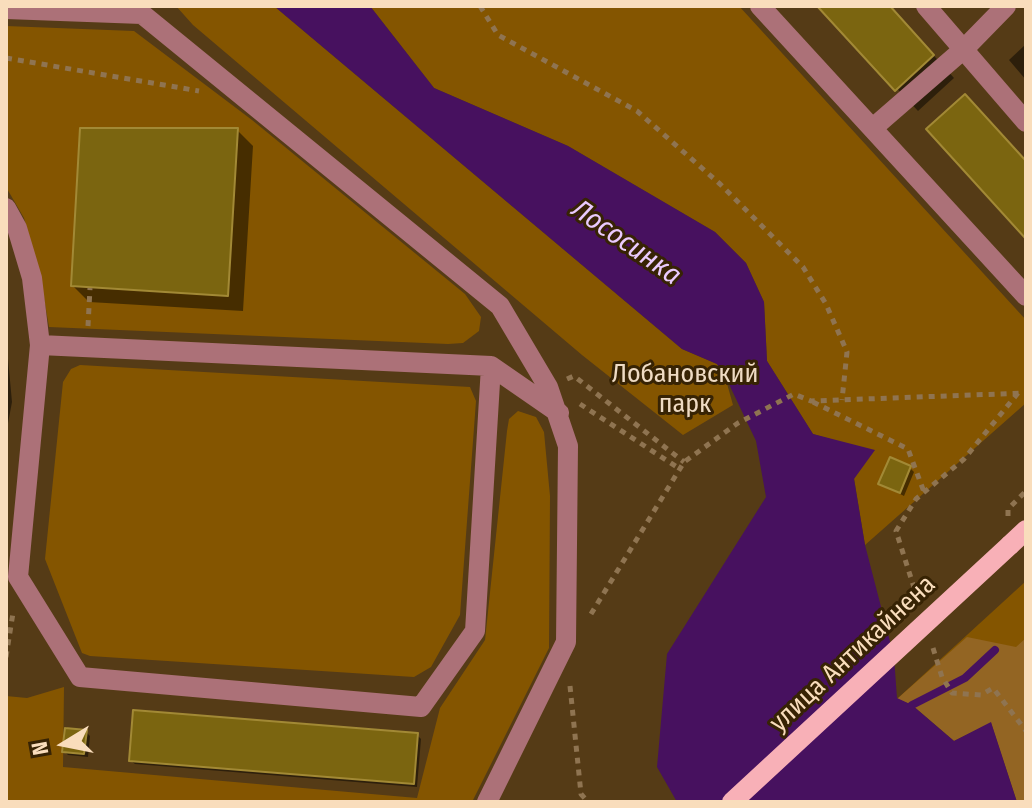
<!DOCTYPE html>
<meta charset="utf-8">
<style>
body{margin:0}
#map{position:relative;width:1032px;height:808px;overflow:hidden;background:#553b16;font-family:"Fira Sans Condensed",sans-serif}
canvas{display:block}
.frame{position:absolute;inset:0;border:8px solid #f9ddbc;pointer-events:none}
.north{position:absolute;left:24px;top:704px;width:80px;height:80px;-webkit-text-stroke:6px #372304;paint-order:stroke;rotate:260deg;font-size:22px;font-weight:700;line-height:32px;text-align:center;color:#f9ddbc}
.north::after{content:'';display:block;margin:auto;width:28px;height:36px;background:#f9ddbc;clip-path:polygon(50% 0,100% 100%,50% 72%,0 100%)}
</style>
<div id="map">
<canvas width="1032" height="808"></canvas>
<div class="frame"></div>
<div class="north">N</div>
</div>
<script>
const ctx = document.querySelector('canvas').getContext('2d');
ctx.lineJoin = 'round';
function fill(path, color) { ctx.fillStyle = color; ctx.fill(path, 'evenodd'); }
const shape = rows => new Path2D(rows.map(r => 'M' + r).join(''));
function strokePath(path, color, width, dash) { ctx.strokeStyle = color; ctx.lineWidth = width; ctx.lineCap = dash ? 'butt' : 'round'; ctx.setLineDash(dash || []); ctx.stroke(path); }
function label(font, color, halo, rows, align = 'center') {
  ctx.font = font + ' "Fira Sans Condensed",sans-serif'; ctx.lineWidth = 6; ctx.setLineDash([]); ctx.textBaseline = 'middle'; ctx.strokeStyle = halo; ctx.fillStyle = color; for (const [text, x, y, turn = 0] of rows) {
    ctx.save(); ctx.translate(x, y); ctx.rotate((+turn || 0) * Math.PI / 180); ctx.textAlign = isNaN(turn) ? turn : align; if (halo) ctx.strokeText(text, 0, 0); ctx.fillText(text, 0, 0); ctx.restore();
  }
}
fill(shape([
 [176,6,274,6,682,349,717,364,726,380,733,405,683,435,582,355,193,25],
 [370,6,739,6,1026,320,1026,403,865,545,854,478,830,439,813,434,767,361,764,302,746,263,715,232,568,146,434,88],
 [6,26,134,31,252,120,465,294,481,317,479,331,463,343,448,344,49,327,40,275,24,218,6,187],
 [80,365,470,387,476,401,460,615,431,667,414,677,90,656,82,653,45,559,63,382,71,369],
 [518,411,536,417,544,432,550,496,549,648,472,802,6,802,6,696,27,698,64,687,63,767,417,798,440,708,485,640,507,431,509,419],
 [1026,581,1026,802,1017,802,991,723,897,699]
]), '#845500');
fill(shape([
 [967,637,1016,647,1026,638,1026,802,1017,802,991,723,954,741,912,705,897,699]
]), '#936523');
fill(shape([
 [274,6,370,6,434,88,568,146,715,232,746,263,764,302,767,361,813,434,875,450,854,479,865,545,894,657,897,698,912,705,954,741,991,722,1017,802,677,802,657,767,667,654,766,497,756,441,727,380,717,364,682,349]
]), '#47115f');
fill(shape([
 [820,6,889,6,954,78,918,111],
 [1026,44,1026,80,1009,60],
 [237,130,253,146,243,311,89,302,73,286],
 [6,337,12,402,6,434],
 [910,468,914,472,904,496,881,484],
 [86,732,90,736,88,757,68,755,64,751],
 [417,735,421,739,417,787,135,764,131,761]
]), '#0007');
strokePath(shape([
 [912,705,965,678,995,650]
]), '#47115f', 8);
const building = shape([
 [817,6,890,6,934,55,895,91,817,6],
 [965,94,1026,161,1026,239,926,129,965,94],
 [80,128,238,128,228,296,71,286,80,128],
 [890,457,911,466,900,493,878,484,890,457],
 [133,710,418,733,414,784,129,761,133,710],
 [65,728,87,730,84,754,62,752,65,728]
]);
fill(building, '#7b6510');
strokePath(building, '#a28935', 2);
strokePath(shape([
 [480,6,498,35,637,111,720,184,803,267,826,304,847,352,842,400],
 [6,58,199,91],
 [88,326,90,288],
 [567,379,574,376,684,462],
 [813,402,908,449,924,492],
 [580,404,680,469],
 [1008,516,1008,509,1026,491],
 [918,600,896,531,916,499,964,459,1018,393],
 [591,614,684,462,738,423,794,394,811,401,1026,393],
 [933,648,942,677,952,693,981,695,993,688,1026,731],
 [6,657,13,613],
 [570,686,581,794,588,802]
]), '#8f7451', 5, [6, 6]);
strokePath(shape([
 [760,6,1026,296],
 [926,6,1026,122],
 [6,9,142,14,500,306,548,387,568,446,566,642,487,802],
 [874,127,965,48,1006,6],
 [6,208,17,228,32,278,40,345,18,577,80,677,421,707,475,631,491,366],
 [40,345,491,366,559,413]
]), '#ac7178', 20);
strokePath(shape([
 [1010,545,1026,530]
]), '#f8b0b7', 20);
strokePath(shape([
 [732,802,1010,545]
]), '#f8b0b7', 20);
label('26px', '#efdbc3', '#372304', [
 ["Лобановский",685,375],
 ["парк",685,405]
]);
label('26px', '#f9ddbc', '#372304', [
 ["улица Антикайнена",853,654,-43]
]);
label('italic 28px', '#eacafe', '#372304', [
 ["Лососинка",626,243,35]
]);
</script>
